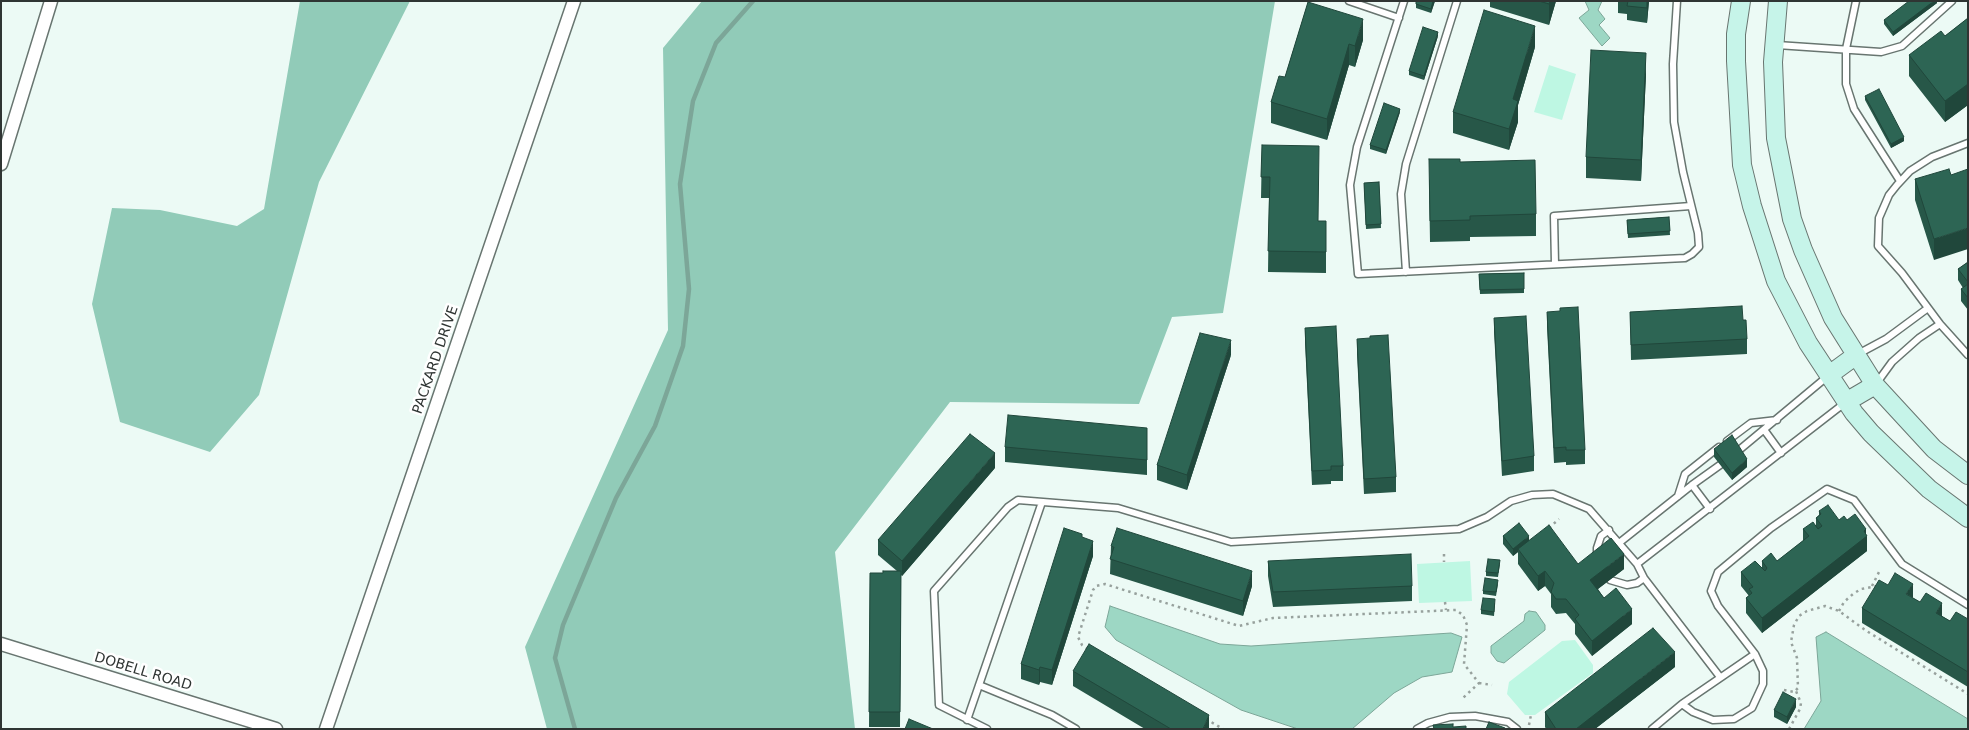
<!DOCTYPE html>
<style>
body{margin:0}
#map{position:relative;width:1969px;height:730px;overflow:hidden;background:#ecfaf5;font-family:"DejaVu Sans",sans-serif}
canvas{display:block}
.frame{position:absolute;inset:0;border:2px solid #2f3533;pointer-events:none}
</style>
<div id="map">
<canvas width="1969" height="730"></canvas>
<div class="frame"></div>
</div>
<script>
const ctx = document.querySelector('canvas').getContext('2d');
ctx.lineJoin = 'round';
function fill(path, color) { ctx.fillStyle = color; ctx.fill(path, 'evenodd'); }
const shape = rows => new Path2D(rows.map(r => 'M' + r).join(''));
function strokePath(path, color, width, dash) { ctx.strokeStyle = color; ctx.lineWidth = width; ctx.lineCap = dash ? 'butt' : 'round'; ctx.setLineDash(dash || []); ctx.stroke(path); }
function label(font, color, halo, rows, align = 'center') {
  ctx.font = font + ' "DejaVu Sans",sans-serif'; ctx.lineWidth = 5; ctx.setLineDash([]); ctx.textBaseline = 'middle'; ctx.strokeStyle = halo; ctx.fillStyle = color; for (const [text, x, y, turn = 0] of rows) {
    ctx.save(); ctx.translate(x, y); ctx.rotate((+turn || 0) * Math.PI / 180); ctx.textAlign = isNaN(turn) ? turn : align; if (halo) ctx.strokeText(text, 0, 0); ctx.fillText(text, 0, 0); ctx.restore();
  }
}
fill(shape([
 [1549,65,1576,74,1562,120,1534,112],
 [1470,561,1472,601,1419,603,1417,564],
 [1575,640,1593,665,1593,673,1535,715,1525,715,1507,694,1509,682,1562,641]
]), '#bef7e3');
fill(shape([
 [300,1,410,1,319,182,259,395,210,452,120,422,92,304,112,208,160,210,237,226,264,209],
 [702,1,1275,1,1223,313,1172,317,1139,404,950,402,835,552,855,729,547,729,525,647,668,330,663,48]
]), '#91cbb8');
const water = shape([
 [1585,1,1602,1,1598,10,1605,19,1599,25,1610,38,1602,46,1579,18,1589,10,1585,1],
 [1110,606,1220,644,1251,646,1451,633,1462,637,1452,672,1422,677,1394,693,1352,729,1298,729,1241,710,1116,640,1105,627,1110,606],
 [1529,611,1536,612,1545,625,1545,630,1504,663,1497,661,1491,653,1491,646,1524,621,1525,614,1529,611],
 [1826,632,1968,719,1968,729,1804,729,1821,701,1816,637,1826,632]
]);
fill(water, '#9dd7c4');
strokePath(water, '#7ca698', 1);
strokePath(shape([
 [575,729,555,658,563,625,616,498,655,426,683,346,689,289,680,184,693,101,716,43,753,1]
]), '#7ca698', 4.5);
const lane = shape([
 [1349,1,1399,18],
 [1404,1,1357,147,1350,185,1358,274,1685,258,1692,254,1699,247,1698,233,1683,172,1674,122,1673,64,1677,1],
 [1856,1,1846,49,1846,84,1854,109,1900,181],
 [1777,45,1881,52,1902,46,1952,1],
 [1968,143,1932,157,1910,171,1897,185,1889,195,1879,218,1878,246,1902,273,1940,324,1968,355],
 [1555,264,1554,216,1691,206],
 [1406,272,1401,194,1406,164,1457,1],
 [1858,354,1886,339,1928,308],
 [1876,384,1892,362,1919,338,1940,324],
 [1765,431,1781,453],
 [1727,441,1751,423,1777,420],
 [1738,451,1828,376],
 [1692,485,1710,509],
 [1678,496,1685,474,1719,447],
 [1619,543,1692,485,1720,465],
 [1597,557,1597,548,1601,536,1609,530],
 [1637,564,1846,402],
 [1610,580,1627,585,1637,583,1644,578],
 [979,685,1052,715,1076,729],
 [1682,704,1755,654],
 [967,720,1042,502],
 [987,729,939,705,934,591,1008,507,1018,500,1118,508,1231,542,1459,529,1487,517,1511,501,1532,495,1553,494,1589,509,1637,564,1644,578,1720,677],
 [1417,729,1428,723,1450,717,1475,716,1508,722,1517,729],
 [1652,729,1682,704,1693,712,1713,720,1734,719,1752,708,1763,684,1763,671,1755,654,1718,606,1711,591,1718,572,1771,528,1827,489,1854,500,1902,564,1968,605]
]);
const street = shape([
 [1,164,51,1],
 [1,644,276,729],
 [326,729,574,1]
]);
const secondary = shape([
 [1741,1,1736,34,1736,61,1742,165,1752,206,1776,281,1808,343,1854,413,1871,433,1929,489,1968,518],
 [1778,1,1773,62,1776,138,1792,219,1803,250,1833,318,1875,385,1934,449,1968,475],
 [1829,375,1855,356],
 [1846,402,1875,385]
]);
strokePath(lane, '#687570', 9);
strokePath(street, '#687570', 15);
strokePath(secondary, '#687570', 20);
strokePath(shape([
 [1549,528,1559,519],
 [1444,554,1444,562],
 [1872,586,1880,570],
 [1445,602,1446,610],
 [1839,611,1844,602,1853,594,1861,589,1877,586],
 [1088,649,1082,645,1078,637,1093,590,1096,586,1105,584,1239,626,1273,618,1456,610,1463,615,1467,625,1464,664,1479,683,1463,698],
 [1479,683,1492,685],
 [1784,690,1794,692,1798,688,1797,658,1791,642,1794,625,1799,616,1807,611,1825,606,1839,611,1865,630,1968,694],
 [1206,719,1223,729],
 [1529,725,1531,715],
 [1789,729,1800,709,1801,703,1796,691]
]), '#97a19d', 2.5, [2.5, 4]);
strokePath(lane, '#fff', 6);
strokePath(street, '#fff', 12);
strokePath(secondary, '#c6f4e9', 18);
fill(shape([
 [1416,1,1435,1,1431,13,1416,8],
 [1490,1,1556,1,1549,25,1490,7],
 [1618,1,1649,1,1647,23,1627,20,1627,14,1618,13],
 [1937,1,1937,3,1893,36,1884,24,1884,20],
 [1308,2,1363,40,1355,67,1349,65,1327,140,1271,123,1271,102,1285,77],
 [1968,18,1968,105,1945,122,1909,76,1909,55,1945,36],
 [1438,36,1424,80,1409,75,1409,71],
 [1535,47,1518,105,1518,122,1509,150,1453,133,1453,112],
 [1646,74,1641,181,1586,178,1586,157],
 [1865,96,1904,141,1891,148,1865,100],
 [1400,112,1386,154,1370,149,1370,145],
 [1262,145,1318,221,1326,221,1326,273,1268,272,1269,198,1261,198],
 [1460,162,1536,214,1536,236,1470,237,1470,241,1430,242,1429,180],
 [1951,175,1934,260,1915,200,1915,179],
 [1379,182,1381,228,1366,229,1364,183],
 [1669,217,1670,235,1628,238,1627,220],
 [1968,262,1968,310,1961,301,1961,289,1963,288,1958,280,1958,269],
 [1524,273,1524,293,1480,294,1479,274],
 [1547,312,1585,450,1585,464,1566,465,1566,462,1554,463,1547,327],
 [1630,312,1743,320,1747,339,1747,354,1631,360],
 [1494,318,1534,456,1534,471,1502,476,1494,332],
 [1305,328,1343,466,1343,481,1331,481,1331,484,1312,485,1305,343],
 [1357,339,1396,477,1396,492,1364,494,1357,354],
 [1231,355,1187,490,1157,480,1157,465],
 [1147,428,1147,475,1005,462,1005,447],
 [1714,449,1747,467,1732,480,1714,457],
 [995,468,902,576,901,575,900,727,869,727,870,573,883,573,897,571,878,555,878,540],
 [1819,511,1839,520,1847,520,1866,534,1867,551,1762,633,1746,613,1746,598,1749,596,1741,586,1741,572,1762,568,1762,561,1777,561,1803,541,1803,529,1816,526,1816,518,1819,515],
 [1503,536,1529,540,1578,564,1624,569,1598,589,1604,598,1632,624,1592,656,1575,634,1575,624,1566,613,1556,614,1551,607,1551,594,1545,586,1538,591,1518,564,1518,552,1513,556,1503,544],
 [1082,537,1093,556,1052,685,1040,682,1039,685,1021,679,1021,664],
 [1111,546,1252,586,1243,616,1110,574],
 [1268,561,1412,586,1412,601,1273,607,1268,576],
 [1500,564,1498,577,1486,576,1486,572],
 [1498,584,1496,596,1483,594,1483,591],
 [1888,585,1913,598,1950,621,1968,619,1968,687,1862,623,1862,608],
 [1495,603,1494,616,1481,614,1481,610],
 [1675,667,1595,729,1546,729,1545,727,1545,712],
 [1073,671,1209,729,1145,729,1073,686],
 [1796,707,1787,724,1774,717,1774,710]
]), '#275748');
fill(shape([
 [1433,1,1435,1,1431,13,1431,9],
 [1550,1,1556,1,1549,25,1549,4],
 [1647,1,1649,1,1647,23],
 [1934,1,1937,1,1937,3,1893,36,1893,32],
 [1363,19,1363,40,1355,67,1355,46],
 [1535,26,1535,47,1518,105,1518,122,1509,150,1509,129,1513,99],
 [1438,32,1438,36,1424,80,1424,76],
 [1349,44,1349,65,1327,140,1327,119],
 [1646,53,1646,74,1641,181,1641,160],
 [1968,84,1968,105,1945,122,1945,101],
 [1400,109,1400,112,1386,154,1386,150],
 [1904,137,1904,141,1891,148,1891,144],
 [1968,228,1968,249,1934,260,1934,239],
 [1231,340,1231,355,1187,490,1187,475],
 [995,453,995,468,902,576,902,561],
 [1747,459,1747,467,1732,480,1732,473],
 [1866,529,1866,537,1867,536,1867,551,1762,633,1762,618],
 [1529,536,1529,543,1518,549,1518,552,1513,556,1513,549],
 [1093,541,1093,556,1052,685,1052,670],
 [1624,554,1624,569,1590,595,1590,580],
 [1252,571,1252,586,1243,616,1243,601],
 [1545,571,1545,586,1538,591,1538,576],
 [1913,584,1913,598,1906,594],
 [1942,603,1942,618,1936,613],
 [1632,609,1632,624,1592,656,1592,641],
 [1675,652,1675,667,1595,729,1576,729],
 [1040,667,1040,682,1039,685,1039,670],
 [1796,699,1796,707,1787,724,1787,717],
 [1209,715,1209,729,1203,729]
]), '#20473b');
const building = shape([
 [1416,1,1433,1,1431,9,1416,4,1416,1],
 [1539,1,1550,1,1549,4,1539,1],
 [1628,1,1647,1,1647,8,1627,6,1628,1],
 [1909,1,1934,1,1893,32,1884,20,1909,1],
 [1308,2,1363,19,1355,46,1349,44,1327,119,1271,102,1279,76,1285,77,1308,2],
 [1484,10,1535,26,1513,99,1518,101,1509,129,1453,112,1484,10],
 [1968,18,1968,84,1945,101,1909,55,1941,31,1945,36,1968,18],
 [1423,27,1438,32,1424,76,1409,71,1423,27],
 [1591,50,1646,53,1641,160,1586,157,1591,50],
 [1879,89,1904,137,1891,144,1865,96,1879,89],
 [1384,103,1400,109,1386,150,1370,145,1384,103],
 [1262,145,1319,146,1318,221,1326,221,1326,252,1268,251,1270,177,1261,177,1262,145],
 [1429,159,1460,159,1460,162,1535,160,1536,214,1470,216,1470,220,1430,221,1429,159],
 [1949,169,1951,175,1968,169,1968,228,1934,239,1915,179,1949,169],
 [1379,182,1381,224,1366,225,1364,183,1379,182],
 [1669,217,1670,231,1628,234,1627,220,1669,217],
 [1968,262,1968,282,1958,269,1968,262],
 [1524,273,1524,289,1480,290,1479,274,1524,273],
 [1968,284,1968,298,1961,289,1968,284],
 [1742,306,1743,320,1746,320,1747,339,1631,345,1630,312,1742,306],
 [1578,307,1585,450,1566,450,1566,447,1554,448,1547,312,1560,311,1560,308,1578,307],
 [1526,316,1534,456,1502,461,1494,318,1526,316],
 [1336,326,1343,466,1331,466,1331,470,1312,471,1305,328,1336,326],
 [1200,333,1231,340,1187,475,1157,465,1200,333],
 [1388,335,1396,477,1364,479,1357,339,1370,338,1370,336,1388,335],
 [1008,415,1147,428,1147,460,1005,447,1008,415],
 [970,434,995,453,902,561,878,540,970,434],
 [1732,435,1747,459,1732,473,1714,449,1732,435],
 [1828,505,1839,520,1844,516,1847,520,1855,514,1866,529,1864,531,1867,536,1762,618,1746,598,1752,593,1749,589,1753,587,1741,572,1755,561,1765,571,1767,568,1762,561,1771,553,1777,561,1809,536,1803,529,1813,522,1818,529,1822,526,1816,518,1821,514,1819,511,1828,505],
 [1519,523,1529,536,1513,549,1503,536,1519,523],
 [1549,525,1578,564,1611,538,1624,554,1590,580,1604,598,1616,588,1632,609,1592,641,1575,619,1579,615,1566,599,1556,599,1551,592,1554,583,1545,571,1538,576,1518,549,1549,525],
 [1064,528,1082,534,1082,537,1093,541,1052,670,1040,667,1039,670,1021,664,1064,528],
 [1117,528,1252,571,1243,601,1110,559,1114,547,1111,546,1117,528],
 [1411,554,1412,586,1273,592,1268,561,1411,554],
 [1488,559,1500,560,1498,573,1486,572,1488,559],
 [883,571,901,571,900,712,869,712,870,573,883,573,883,571],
 [1895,573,1913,584,1906,594,1920,602,1926,593,1942,603,1936,613,1950,621,1956,612,1968,619,1968,672,1862,608,1879,580,1888,585,1895,573],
 [1485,578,1498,580,1496,592,1483,591,1485,578],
 [1483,598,1495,599,1494,612,1481,610,1483,598],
 [1653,628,1675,652,1576,729,1556,729,1545,712,1653,628],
 [1089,644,1209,715,1203,729,1171,729,1073,671,1089,644],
 [1783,692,1796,699,1787,717,1774,710,1783,692],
 [909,719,933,729,905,729,909,719],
 [1489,722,1505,728,1505,729,1486,729,1489,722],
 [1453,724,1453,727,1466,726,1466,729,1434,729,1433,725,1453,724]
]);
fill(building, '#2d6554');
strokePath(building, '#20473b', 1);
label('14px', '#2f3533', '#fff', [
 ["PACKARD DRIVE",436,360,-71],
 ["DOBELL ROAD",143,672,17]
]);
</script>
